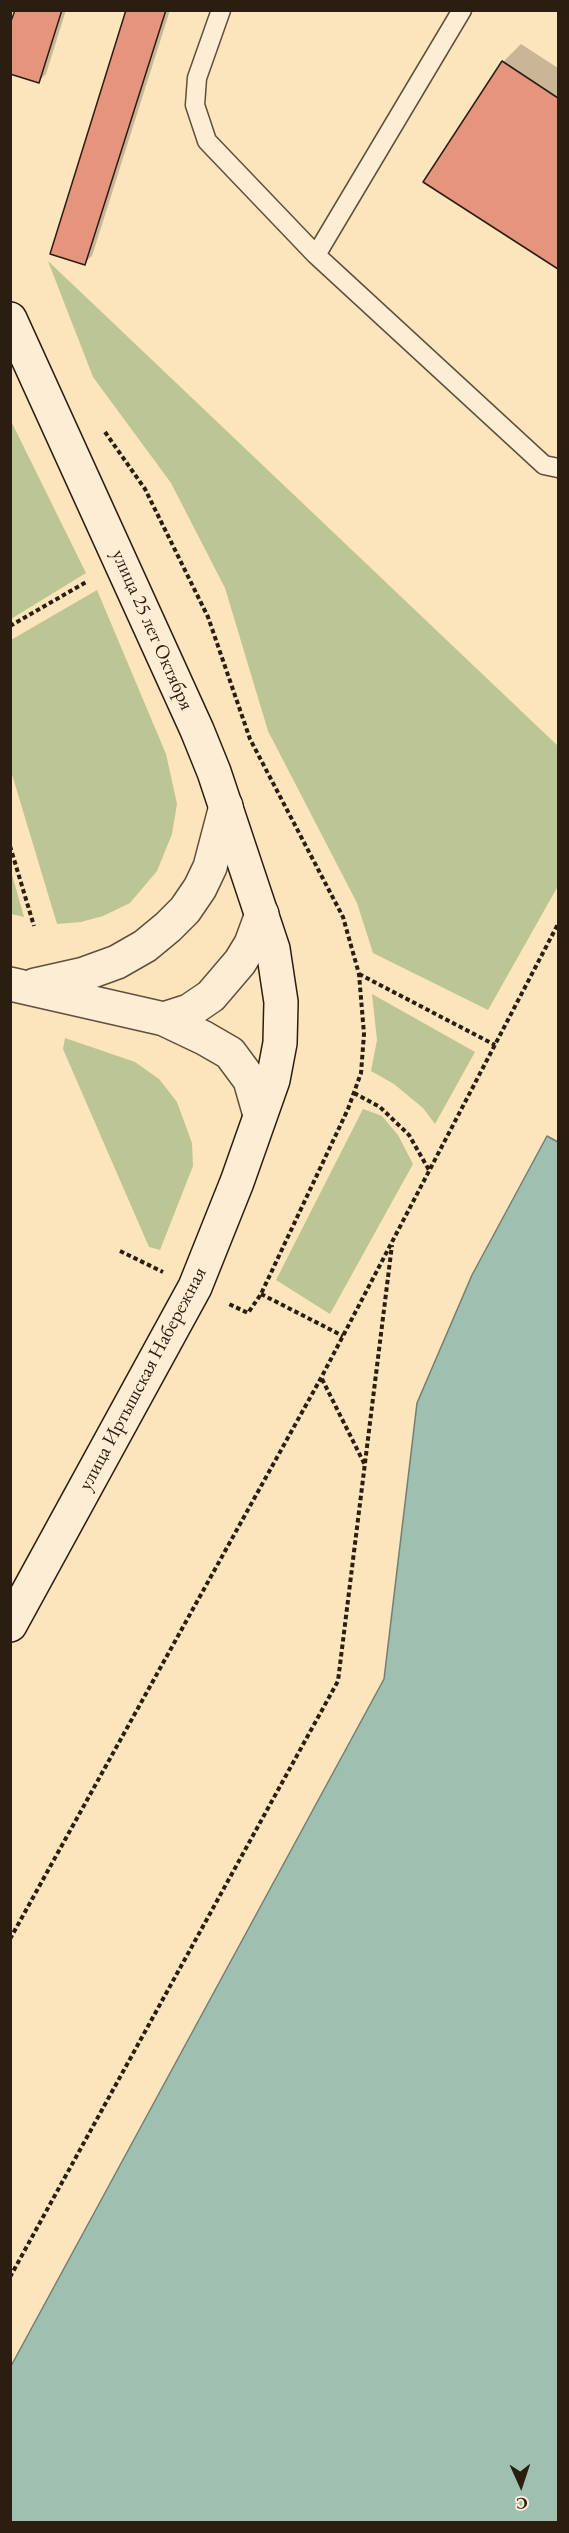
<!DOCTYPE html>
<meta charset="utf-8">
<style>
body{margin:0}
#map{position:relative;width:569px;height:2533px;overflow:hidden;background:#fce4bd;font-family:"EB Garamond",serif}
canvas{display:block}
.frame{position:absolute;inset:0;border:12px solid #2b1e10;pointer-events:none}
.north{position:absolute;left:491px;top:2455px;width:60px;height:60px;-webkit-text-stroke:4px #fdedd4;paint-order:stroke;rotate:177deg;font-size:16px;font-weight:700;line-height:24px;text-align:center;color:#2b1e10}
.north::after{content:'';display:block;margin:auto;width:21px;height:27px;background:#2b1e10;clip-path:polygon(50% 0,100% 100%,50% 72%,0 100%)}
</style>
<div id="map">
<canvas width="569" height="2533"></canvas>
<div class="frame"></div>
<div class="north">С</div>
</div>
<script>
const ctx = document.querySelector('canvas').getContext('2d');
ctx.lineJoin = 'round';
function fill(path, color) { ctx.fillStyle = color; ctx.fill(path, 'evenodd'); }
const shape = rows => new Path2D(rows.map(r => 'M' + r).join(''));
function strokePath(path, color, width, dash) { ctx.strokeStyle = color; ctx.lineWidth = width; ctx.lineCap = dash ? 'butt' : 'round'; ctx.setLineDash(dash || []); ctx.stroke(path); }
function label(font, color, halo, rows, align = 'center') {
  ctx.font = font + ' "EB Garamond",serif'; ctx.lineWidth = 6; ctx.setLineDash([]); ctx.textBaseline = 'middle'; ctx.strokeStyle = halo; ctx.fillStyle = color; for (const [text, x, y, turn = 0] of rows) {
    ctx.save(); ctx.translate(x, y); ctx.rotate((+turn || 0) * Math.PI / 180); ctx.textAlign = isNaN(turn) ? turn : align; if (halo) ctx.strokeText(text, 0, 0); ctx.fillText(text, 0, 0); ctx.restore();
  }
}
fill(shape([
 [48,261,558,746,558,886,488,1010,373,953,357,903,268,731,225,588,171,483,93,377],
 [10,419,86,573,11,619,10,619],
 [97,590,166,754,177,804,172,834,157,871,130,903,103,916,81,922,57,924,11,771,11,640],
 [10,871,11,871,24,917,11,914],
 [372,994,475,1052,435,1124,423,1108,394,1084,371,1071,377,1040],
 [65,1038,135,1062,159,1079,177,1102,192,1143,193,1166,160,1250,149,1247,63,1049],
 [363,1109,382,1116,398,1135,413,1164,330,1314,276,1280]
]), '#bcc594');
const water = shape([
 [547,1136,558,1142,558,2522,11,2522,11,2366,384,1679,417,1403,472,1275,547,1136]
]);
fill(water, '#9fbfb1');
strokePath(water, '#717f71', 1.5);
fill(shape([
 [16,10,66,10,46,74,38,82],
 [127,10,170,10,92,256,84,263],
 [521,44,558,68,558,267,425,182,503,62]
]), '#0003');
const building = shape([
 [15,10,62,10,39,83,10,74,10,24,15,10],
 [126,10,166,10,85,265,50,254,126,10],
 [502,61,558,98,558,269,423,182,502,61]
]);
fill(building, '#e5957e');
strokePath(building, '#2b1e10', 1.5);
const service = shape([
 [221,10,197,78,195,105,207,141,316,255,544,465,558,468],
 [316,255,462,10]
]);
const tertiary = shape([
 [10,984,164,1019,204,1038,230,1053,250,1080,260,1115],
 [35,985,84,974,117,962,145,946,168,927,185,910,200,888,210,867,226,806],
 [164,1019,189,1011,211,996,240,962,251,944,262,914]
]);
const secondary = shape([
 [10,319,197,730,214,772,273,949,281,1002,280,1043,273,1080,237,1182,195,1287,10,1625]
]);
strokePath(service, '#5f503b', 21);
strokePath(tertiary, '#5f503b', 36);
strokePath(secondary, '#2b1e10', 36);
strokePath(shape([
 [105,432,145,489,208,617,250,739,343,917,359,974,364,1034,361,1073,348,1109,261,1294,248,1313,229,1304],
 [10,626,88,581],
 [10,846,34,926],
 [359,974,495,1045],
 [354,1093,380,1107,409,1135,429,1170],
 [120,1251,163,1272],
 [261,1294,343,1336],
 [322,1379,365,1465],
 [10,1939,321,1378,558,924],
 [10,2277,338,1681,392,1245]
]), '#2b1e10', 4, [4.5, 3]);
strokePath(service, '#fdedd4', 18);
strokePath(tertiary, '#fdedd4', 33);
strokePath(secondary, '#fdedd4', 33);
label('20px', '#2b1e10', '#fdedd4', [
 ["улица 25 лет Октября",152,630,66],
 ["улица Иртышская Набережная",143,1379,-62]
]);
</script>
